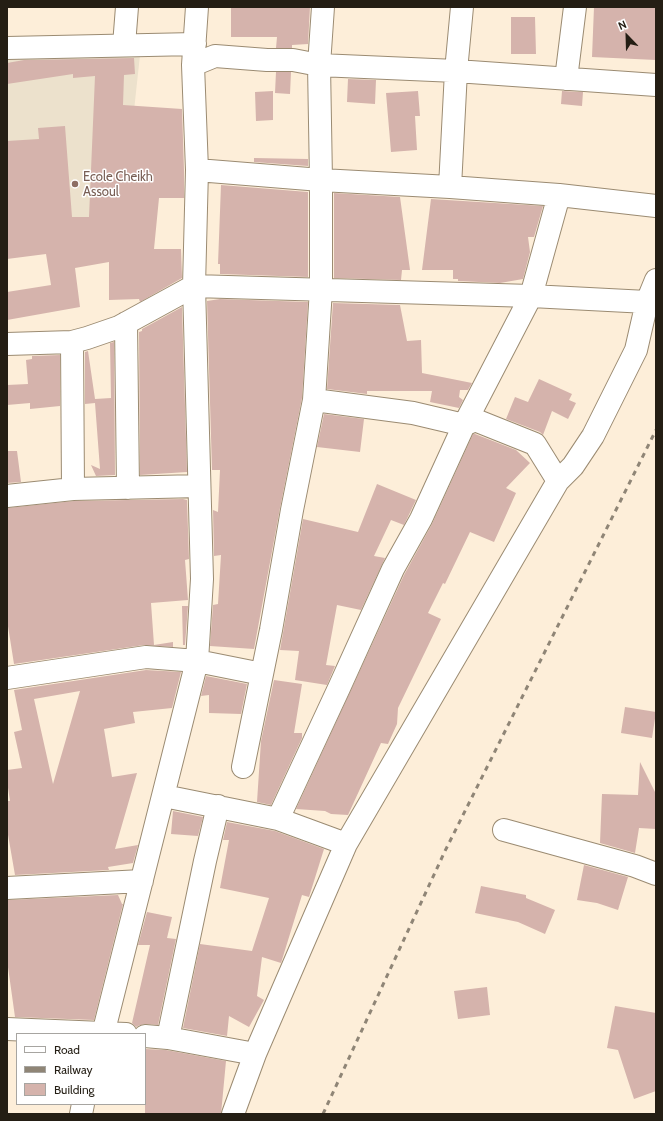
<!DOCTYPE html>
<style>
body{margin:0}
#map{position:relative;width:663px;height:1121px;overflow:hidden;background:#fdeed9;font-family:Cabin,sans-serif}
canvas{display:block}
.frame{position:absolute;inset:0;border:8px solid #241e14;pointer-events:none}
.legend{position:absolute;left:16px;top:1033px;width:130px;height:72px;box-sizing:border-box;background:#fff;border:1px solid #a7a5a1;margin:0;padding:5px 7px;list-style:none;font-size:12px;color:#241e14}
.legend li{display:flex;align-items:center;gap:8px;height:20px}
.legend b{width:20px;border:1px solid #a7a5a1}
.north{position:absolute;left:607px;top:16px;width:40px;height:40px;-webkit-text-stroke:3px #fff;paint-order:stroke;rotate:337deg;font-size:11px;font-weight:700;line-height:16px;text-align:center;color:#241e14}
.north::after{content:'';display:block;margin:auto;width:14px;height:18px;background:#241e14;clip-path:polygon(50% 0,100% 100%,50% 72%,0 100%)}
</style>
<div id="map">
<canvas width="663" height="1121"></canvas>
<div class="frame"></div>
<ul class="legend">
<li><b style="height:5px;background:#fff"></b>Road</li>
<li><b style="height:5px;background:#8f8576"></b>Railway</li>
<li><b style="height:11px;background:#d5b3ac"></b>Building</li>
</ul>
<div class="north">N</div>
</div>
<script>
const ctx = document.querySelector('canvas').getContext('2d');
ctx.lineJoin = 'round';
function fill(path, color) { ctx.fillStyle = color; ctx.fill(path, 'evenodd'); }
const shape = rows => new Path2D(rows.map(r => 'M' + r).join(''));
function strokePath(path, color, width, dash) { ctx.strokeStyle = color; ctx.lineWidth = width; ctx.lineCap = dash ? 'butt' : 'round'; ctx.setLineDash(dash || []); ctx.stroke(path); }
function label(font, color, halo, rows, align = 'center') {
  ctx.font = font + ' Cabin,sans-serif'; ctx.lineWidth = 3; ctx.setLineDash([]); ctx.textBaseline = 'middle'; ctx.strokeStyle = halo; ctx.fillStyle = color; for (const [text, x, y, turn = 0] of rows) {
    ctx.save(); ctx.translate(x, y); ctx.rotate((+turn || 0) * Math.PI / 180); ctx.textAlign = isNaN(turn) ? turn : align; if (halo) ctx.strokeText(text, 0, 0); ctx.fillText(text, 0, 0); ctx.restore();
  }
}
fill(shape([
 [140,55,121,231,7,234,7,58]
]), '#ece1cc');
fill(shape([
 [231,7,310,7,308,44,292,45,292,48,276,48,277,37,231,37],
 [594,7,656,7,656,60,592,57],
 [511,17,535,17,536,54,511,54],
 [134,58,135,74,124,75,123,105,182,109,184,170,184,198,159,198,154,249,181,249,182,278,140,302,139,299,109,300,109,262,75,268,80,307,7,320,7,292,51,285,46,254,7,259,7,141,39,139,38,128,65,126,72,217,89,217,95,76,73,78,73,74,7,84,7,63,24,60],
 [276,72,291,72,290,94,275,93],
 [348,79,376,80,375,104,347,102],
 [273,91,273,120,256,121,255,92],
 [418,91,420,116,415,116,417,150,391,152,386,93],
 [562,91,583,92,582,106,561,104],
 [254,158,308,159,308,166,254,162],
 [221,185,308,192,308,277,220,274,220,264,218,264],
 [334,193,400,197,410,270,402,270,401,280,334,278],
 [431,199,543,206,534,237,528,237,530,252,523,279,500,283,458,281,458,279,453,279,453,270,422,270],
 [220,299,308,302,302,398,280,508,254,649,210,646,213,605,218,604,221,555,214,556,213,510,218,512,220,470,212,470,207,301],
 [333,303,400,305,407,341,421,340,422,373,472,383,468,390,460,390,459,397,463,400,459,408,430,402,432,391,367,391,367,394,327,389],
 [182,307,187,472,140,475,139,332,142,331,142,329],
 [114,342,115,475,96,476,91,465,100,469,95,403,85,404,85,352,88,351,95,399,111,398,110,343],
 [60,355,60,406,30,409,30,403,7,405,7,385,28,384,26,360,32,359,32,356],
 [539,379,572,394,569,400,576,403,568,419,552,411,543,435,540,432,506,419,515,397,528,402],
 [324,414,364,419,360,452,317,447],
 [473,434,475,434,516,450,530,463,506,488,516,493,494,542,470,532,445,584,443,583,428,613,441,619,398,708,397,724,388,744,381,743,348,815,331,814,325,811,296,809,404,575,432,524],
 [7,451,17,451,21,482,7,483],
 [377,484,416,500,404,525,391,520,374,556,385,558,361,610,337,605,326,665,335,666,327,685,295,680,299,651,280,650,303,519,358,532],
 [183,499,187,500,189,559,185,560,188,600,151,603,154,645,173,642,173,647,144,645,14,664,7,620,7,508,74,501],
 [182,606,188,606,185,645,183,645],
 [146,670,181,672,172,708,133,712,135,723,104,729,112,777,137,773,115,849,138,845,133,863,108,867,109,870,15,875,7,829,7,801,10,801,7,781,7,770,22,768,14,732,22,730,14,690],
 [80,691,53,784,34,699],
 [206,676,247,684,241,714,209,713,209,695,201,696],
 [274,680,302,684,294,733,302,733,302,738,271,805,257,802,261,741],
 [625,707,656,712,652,738,621,733],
 [640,762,656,794,656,829,639,828,635,853,600,843,602,794,638,795],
 [173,811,203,817,198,836,171,834],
 [227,822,275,831,324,849,309,897,302,895,281,963,262,957,257,996,264,1000,249,1027,229,1016,227,1036,183,1028,200,944,252,951,269,898,220,888,229,840,223,840],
 [584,865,628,877,618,910,597,903,577,900],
 [481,886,526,895,526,898,555,910,545,934,518,922,475,913],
 [118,895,122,904,123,904,94,1020,15,1017,7,960,8,900],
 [147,912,172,917,167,938,176,939,158,1025,146,1024,140,1025,136,1027,132,1023,150,945,138,945],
 [487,987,490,1015,458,1019,454,991],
 [615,1006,656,1013,656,1091,634,1099,618,1050,607,1048],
 [145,1049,166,1050,226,1061,221,1114,145,1114]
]), '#d5b3ac');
const minor = shape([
 [124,45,127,7],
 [7,48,195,44],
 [193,65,215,56,267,60,293,60,319,65,456,71,656,85],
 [566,79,575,7],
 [197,170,321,180,450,187,559,195,656,206],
 [450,187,456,71,462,7],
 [126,323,128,488],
 [72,342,73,489],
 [7,344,72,342,87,338,119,327,194,286,531,296,647,302],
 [314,400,413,413,464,425,475,420,535,444,558,481,573,466,593,436,636,350,647,302,656,280],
 [7,496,73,489,199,486],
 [7,678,146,657,197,661,262,674],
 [243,767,271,630,292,510,314,400,321,289,321,180,319,65,323,7],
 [164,796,278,819,346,844],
 [278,819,339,688,393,569,421,519,464,425,531,296,559,195],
 [504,830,635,866,656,874],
 [7,888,142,881],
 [7,1029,126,1034],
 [103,1034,197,661,202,579,194,286,197,170,193,65,197,7],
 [145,1036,168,1038,255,1054],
 [168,1038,205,861,218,806],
 [81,1114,83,1104],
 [233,1114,255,1054,346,844,558,481]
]);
strokePath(minor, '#9b8b72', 24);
strokePath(minor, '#fff', 22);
strokePath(shape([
 [323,1114,445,851,656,430]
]), '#8f8576', 3, [5, 5]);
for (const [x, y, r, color] of [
 [75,184,4,"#8d6e63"]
]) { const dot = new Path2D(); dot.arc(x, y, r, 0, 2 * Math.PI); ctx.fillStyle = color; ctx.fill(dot); strokePath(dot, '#fff', 1.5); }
label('13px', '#785e54', '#fff', [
 ["Ecole Cheikh",83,177],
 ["Assoul",83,192]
], 'left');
</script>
